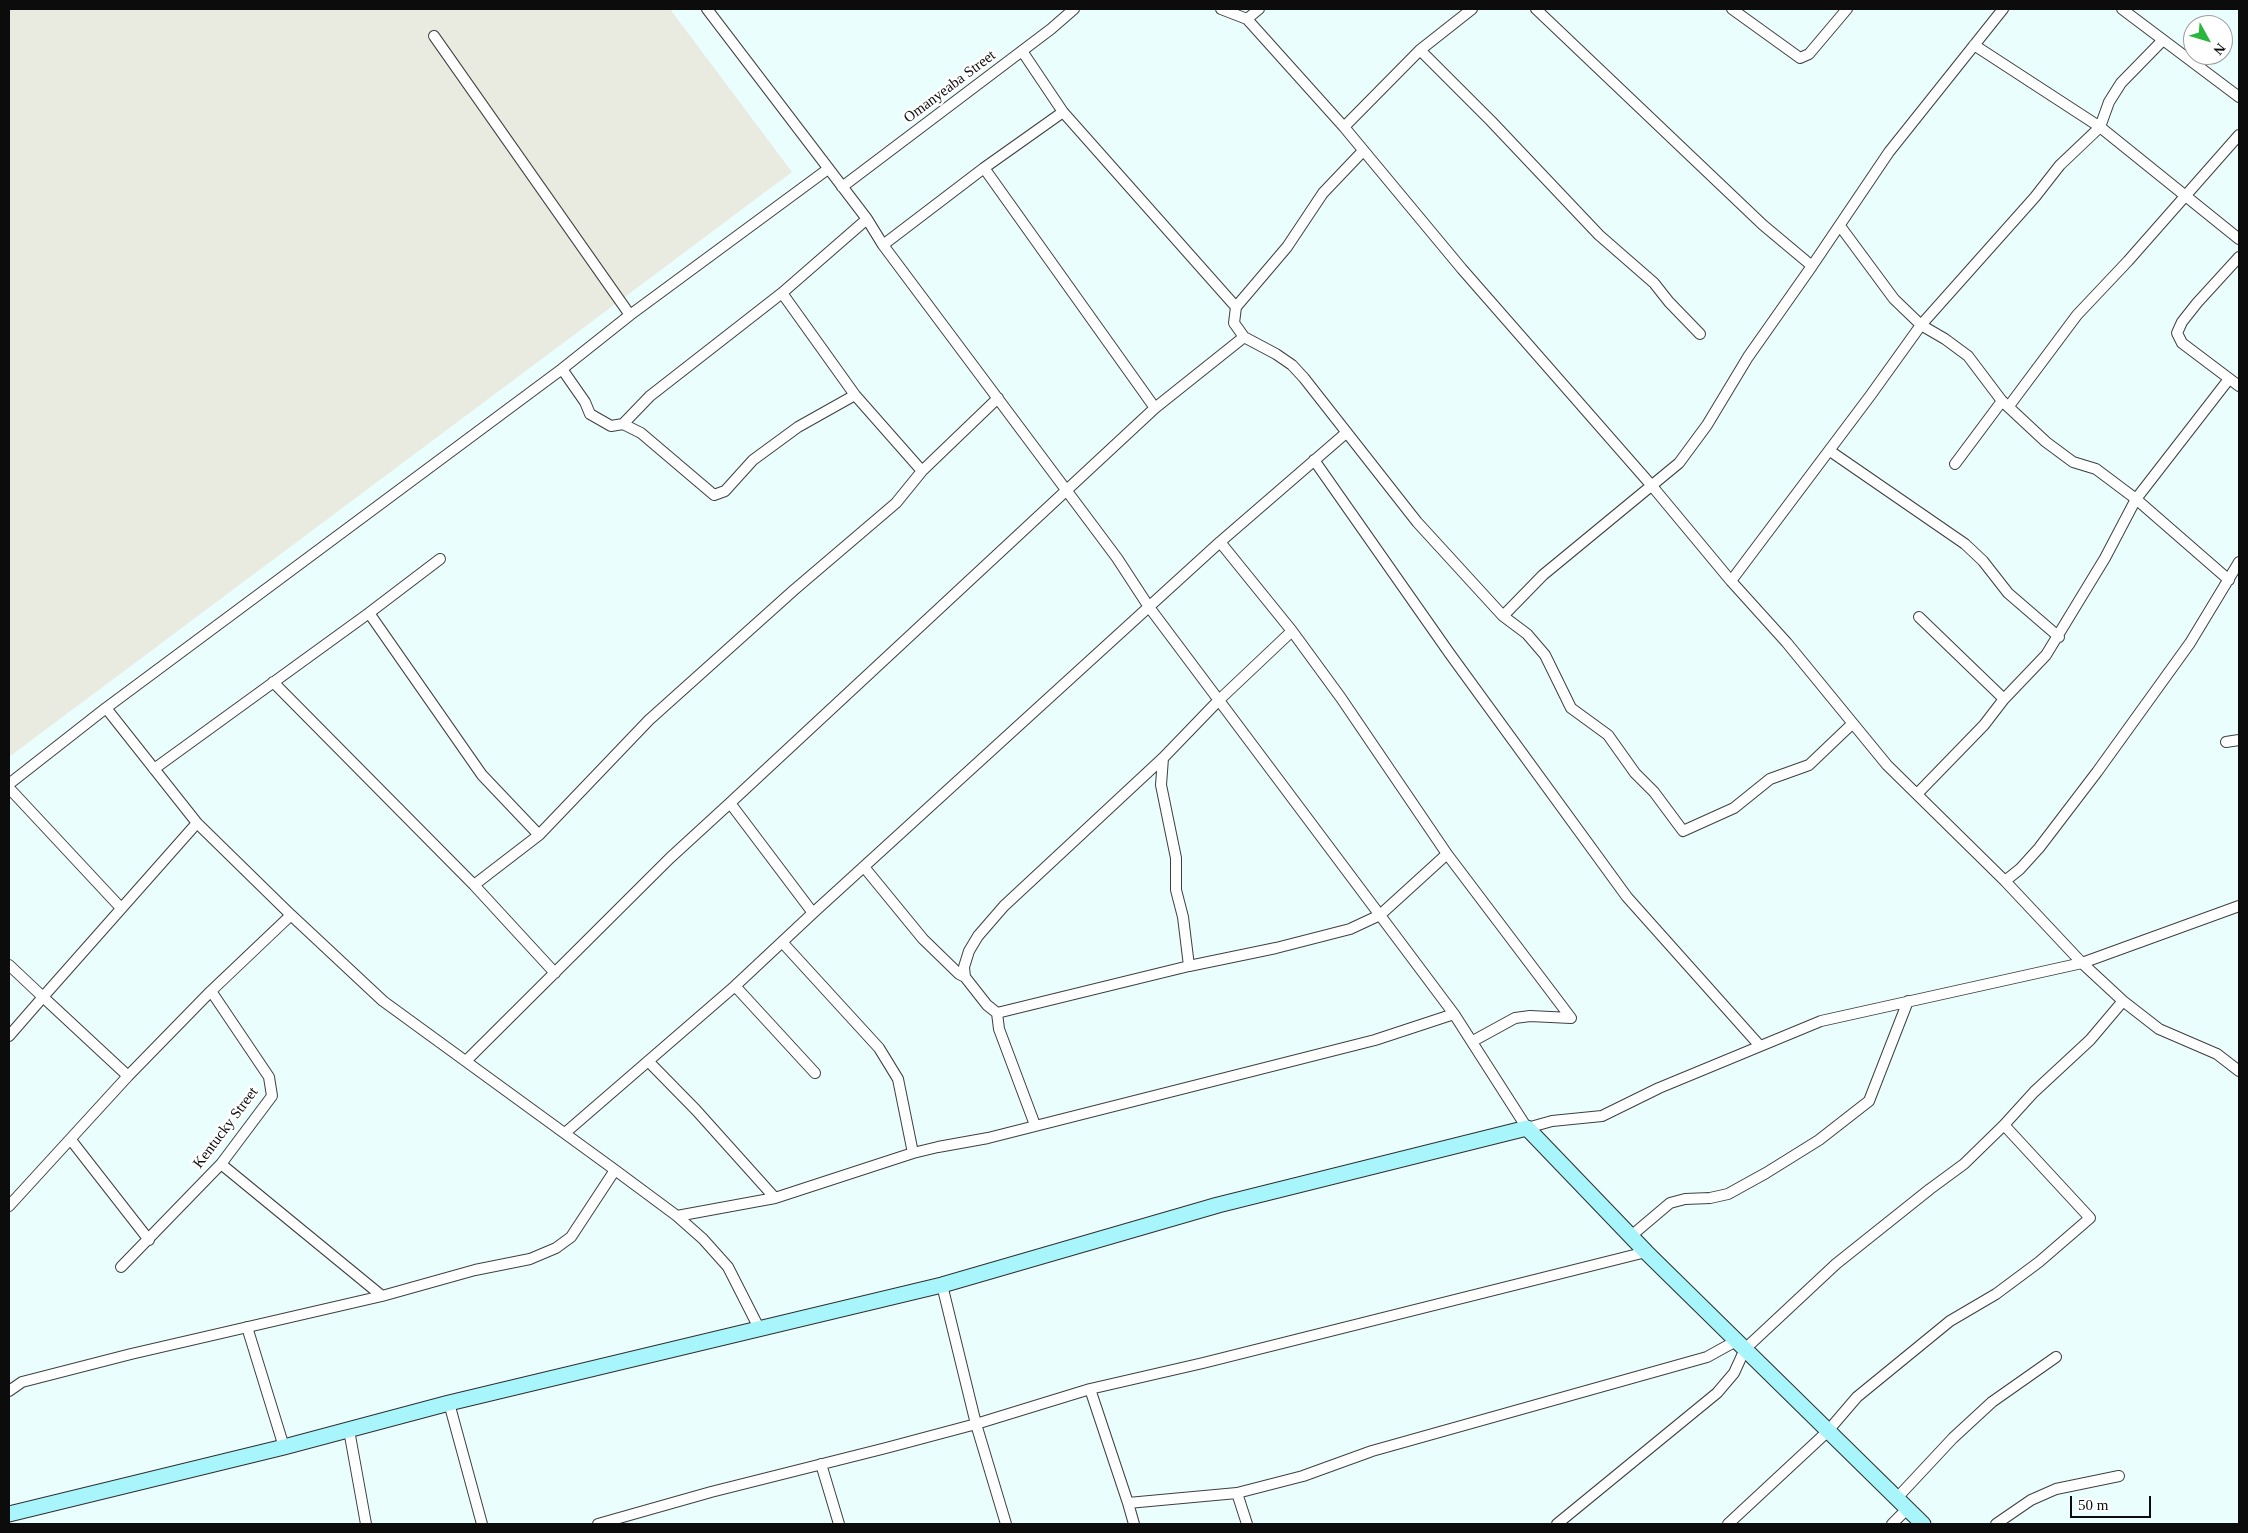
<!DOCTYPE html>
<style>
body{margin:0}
#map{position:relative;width:2248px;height:1533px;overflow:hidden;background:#ebfefe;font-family:Georgia,serif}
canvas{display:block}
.frame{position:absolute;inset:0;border:10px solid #0c0c0c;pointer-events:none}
.north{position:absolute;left:2183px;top:15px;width:50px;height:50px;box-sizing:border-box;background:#fff;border:1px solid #9e9e9e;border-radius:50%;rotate:129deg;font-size:14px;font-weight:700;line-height:20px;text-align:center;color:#0c0c0c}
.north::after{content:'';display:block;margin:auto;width:18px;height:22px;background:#29b63d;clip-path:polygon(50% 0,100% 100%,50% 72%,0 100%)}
.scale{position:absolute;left:2070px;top:1496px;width:81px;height:22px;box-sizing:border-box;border:2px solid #0c0c0c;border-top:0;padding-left:6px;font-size:15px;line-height:18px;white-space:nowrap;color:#0c0c0c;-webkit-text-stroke:4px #fff;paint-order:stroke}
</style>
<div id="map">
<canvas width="2248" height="1533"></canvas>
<div class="frame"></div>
<div class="north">N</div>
<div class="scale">50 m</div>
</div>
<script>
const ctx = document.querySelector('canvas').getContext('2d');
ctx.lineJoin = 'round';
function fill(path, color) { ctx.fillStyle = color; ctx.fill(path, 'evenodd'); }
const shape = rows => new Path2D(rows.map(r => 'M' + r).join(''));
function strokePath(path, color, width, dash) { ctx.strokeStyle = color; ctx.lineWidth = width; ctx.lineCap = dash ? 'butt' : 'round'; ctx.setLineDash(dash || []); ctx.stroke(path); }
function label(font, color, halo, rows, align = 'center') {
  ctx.font = font + ' Georgia,serif'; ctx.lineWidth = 5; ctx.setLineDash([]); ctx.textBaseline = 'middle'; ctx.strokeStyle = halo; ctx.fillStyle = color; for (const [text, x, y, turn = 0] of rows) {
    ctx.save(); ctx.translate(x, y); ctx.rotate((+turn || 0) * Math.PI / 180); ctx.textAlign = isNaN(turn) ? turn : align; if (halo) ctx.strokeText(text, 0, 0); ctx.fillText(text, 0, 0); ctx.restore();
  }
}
fill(shape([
 [9,9,670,9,792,172,9,757]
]), '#e9eae0');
const street = shape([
 [707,9,867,219,883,245,1117,558,1149,607,1454,1014,1527,1128,1552,1121,1602,1116,1659,1088,1821,1021,2082,963,2239,906],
 [1221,9,1247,19,1259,9],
 [1536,9,1763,225,1812,266,1889,152,2003,9],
 [1732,9,1800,58,1809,54,1847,9],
 [2122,9,2239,97],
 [1247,19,1344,127,1420,50,1472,9],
 [434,36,630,315],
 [1974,45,2100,127,2239,239],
 [1420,50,1491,121,1599,235,1654,283,1669,302,1700,334],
 [1022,51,1063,112,1236,307,1234,323,1244,337,1276,354,1292,365,1304,378,1417,522,1503,616,1527,634,1545,655,1571,708,1608,735,1635,773,1654,792,1683,831,1734,808,1770,779,1809,765,1852,724],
 [1344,127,1462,269,1652,486,1731,581,1787,643,1887,765,2005,881,2082,963,2123,1001,2159,1029,2217,1054,2239,1071],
 [984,168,1155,408],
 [842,187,1051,29,1074,9],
 [1840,226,1894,299,1921,325,1945,339,1968,356,2002,401,2046,442,2073,462,2096,469,2136,499,2229,580],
 [883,245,984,168,1063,112],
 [2239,257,2197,303,2182,322,2177,333,2182,343,2239,386],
 [782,293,855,395,922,471],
 [1236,307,1287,247,1323,193,1363,151],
 [1244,337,1155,408,730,803,813,913,1220,542,1346,433],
 [562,369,585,402,590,414,611,426,623,424,641,433,714,495,725,491,753,460,798,427,855,395],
 [2009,406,2077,315,2128,261,2239,135],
 [623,424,650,396,782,293,867,219],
 [1830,451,1965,544,1983,561,2008,593,2059,637],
 [1314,460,1450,654,1627,897,1760,1046],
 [1955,464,2002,401],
 [1220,542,1292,631,1341,698,1447,854,1571,1018],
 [1731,581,1870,396,1921,325,2035,197,2060,165,2100,127,2109,102,2121,83,2163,40],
 [369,613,482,775,539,835],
 [1503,616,1543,575,1679,463,1707,425,1748,357,1812,266],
 [1919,617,2004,699],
 [273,682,474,885,555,973],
 [106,708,197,823,43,997,128,1076],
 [2226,742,2239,740],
 [1163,758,1161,785,1176,858,1176,890,1183,917,1189,966],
 [154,769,369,613,440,559],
 [9,784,106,708,562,369,630,315,828,169],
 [9,788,121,908],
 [1917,794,1984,725,2004,699,2046,655,2105,558,2136,499,2229,379],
 [864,867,923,939,959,974,965,977],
 [2005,881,2020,869,2039,848,2097,772,2190,643,2239,562],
 [474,885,539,835,649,720,794,590,896,503,922,471,998,398],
 [291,915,383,1001,615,1170,677,1216,703,1239,728,1267,759,1328],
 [782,942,879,1048,898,1079,913,1153],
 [9,965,43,997,9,1036],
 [735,986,815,1073],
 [997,1013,1189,966,1276,948,1350,929,1380,915,1447,854],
 [1473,1041,1515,1018,1530,1016,1571,1018],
 [466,1061,670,858,730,803],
 [648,1061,696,1110,775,1198],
 [1035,1125,999,1029,997,1013,987,1005,965,977,964,967,969,951,978,936,1004,906,1163,758,1219,700,1292,631],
 [565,1133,735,986,813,913],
 [71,1140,149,1240],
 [221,1164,382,1296],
 [9,1206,128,1076,211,991,291,915,197,823],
 [677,1216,775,1198,913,1153,938,1147,988,1138,1375,1040,1454,1014],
 [1631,1236,1670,1203,1685,1199,1710,1198,1728,1194,1766,1173,1819,1140,1869,1101,1908,1001],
 [121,1267,221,1164,272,1096,269,1077,211,991],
 [942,1285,976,1424,1006,1524],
 [247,1327,284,1447],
 [1090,1389,1128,1503,1237,1493,1303,1476,1372,1451,1707,1357,1736,1341],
 [9,1391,22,1382,131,1354,382,1296,475,1270,530,1259,556,1248,571,1237,615,1170],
 [449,1403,482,1524],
 [349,1430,366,1524],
 [821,1464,839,1524],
 [1237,1493,1247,1524],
 [1896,1499,1953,1438,1992,1402,2056,1357],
 [1128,1503,1134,1524],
 [598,1524,711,1492,886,1448,976,1424,1090,1389,1203,1363,1646,1252],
 [1557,1524,1717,1393,1734,1373,1745,1349,1836,1264,1930,1189,1964,1164,2004,1125,2034,1092,2090,1040,2123,1001],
 [1728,1524,1827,1432,1857,1397,1950,1321,1996,1294,2039,1262,2090,1218,2004,1125],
 [1892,1524,1907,1509],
 [1996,1524,2031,1500,2056,1489,2119,1476]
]);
const secondary = shape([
 [9,1514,284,1447,449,1403,942,1285,1218,1205,1527,1128,1646,1252,1923,1524]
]);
strokePath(street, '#3f3f3f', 12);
strokePath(secondary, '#2e2e2e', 17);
strokePath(street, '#fff', 10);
strokePath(secondary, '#a8f5fc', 15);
label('15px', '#0c0c0c', '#fff', [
 ["Omanyeaba Street",950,87,-37],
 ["Kentucky Street",226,1128,-53]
]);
</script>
